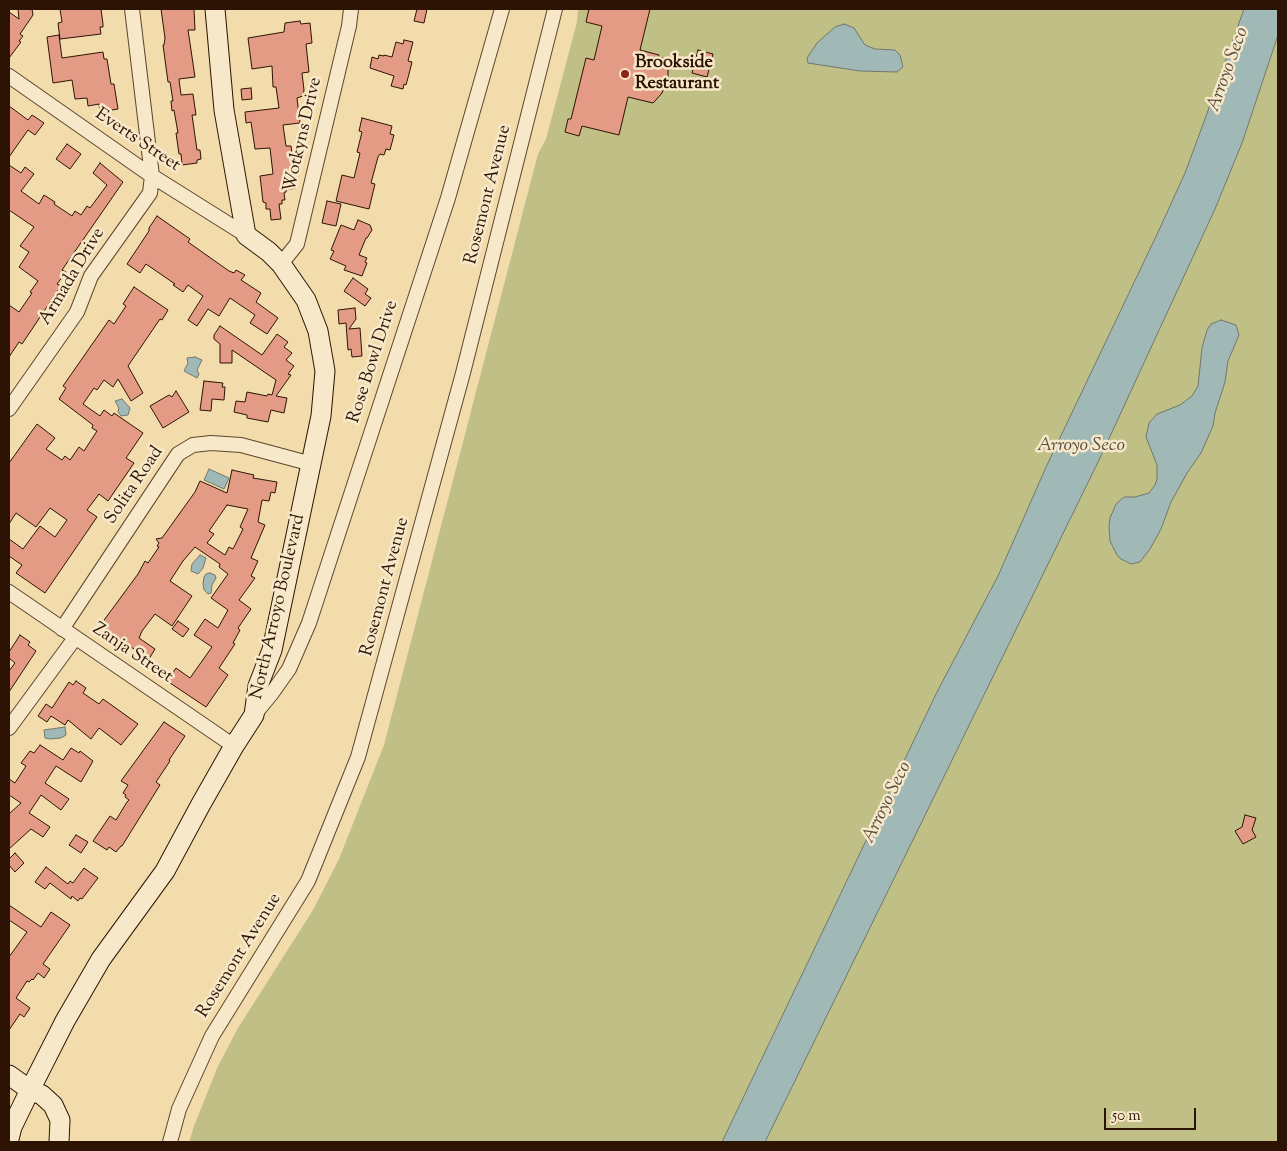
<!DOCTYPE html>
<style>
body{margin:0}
#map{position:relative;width:1287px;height:1151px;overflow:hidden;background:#f2dcac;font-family:"Sorts Mill Goudy",serif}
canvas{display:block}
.frame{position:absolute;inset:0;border:10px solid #2d1303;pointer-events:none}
.scale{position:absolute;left:1104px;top:1108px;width:92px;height:22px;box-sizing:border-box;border:2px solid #2d1303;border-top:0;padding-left:6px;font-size:15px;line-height:18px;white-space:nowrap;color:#2d1303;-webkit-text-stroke:4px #f7e8c9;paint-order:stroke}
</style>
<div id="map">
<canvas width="1287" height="1151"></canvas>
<div class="frame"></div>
<div class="scale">50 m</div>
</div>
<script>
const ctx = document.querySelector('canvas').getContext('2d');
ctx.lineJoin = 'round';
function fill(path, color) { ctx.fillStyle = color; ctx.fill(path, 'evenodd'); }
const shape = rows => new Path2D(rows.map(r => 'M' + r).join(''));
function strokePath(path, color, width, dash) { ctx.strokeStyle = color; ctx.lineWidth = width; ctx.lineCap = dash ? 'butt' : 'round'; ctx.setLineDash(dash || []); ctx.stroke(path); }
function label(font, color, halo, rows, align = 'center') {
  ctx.font = font + ' "Sorts Mill Goudy",serif'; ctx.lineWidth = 5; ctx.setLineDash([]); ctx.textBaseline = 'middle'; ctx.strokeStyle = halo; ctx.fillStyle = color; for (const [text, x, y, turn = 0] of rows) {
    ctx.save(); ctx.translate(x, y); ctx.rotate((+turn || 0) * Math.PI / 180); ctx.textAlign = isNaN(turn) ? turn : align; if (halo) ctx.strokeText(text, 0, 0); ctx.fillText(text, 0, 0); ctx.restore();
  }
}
fill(shape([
 [578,9,1278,9,1278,1142,189,1142,194,1126,218,1066,238,1028,313,910,339,859,384,745,538,154,546,139,577,22]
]), '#c0bf85');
const water = shape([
 [1244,9,1278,9,1278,35,1242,143,1215,209,1100,458,765,1142,722,1142,937,692,998,576,1047,465,1160,228,1185,173,1205,119,1244,9],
 [844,24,854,28,865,45,875,49,895,50,900,55,903,67,897,72,860,71,808,63,807,58,817,43,835,27,844,24],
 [1221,320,1236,325,1239,335,1228,361,1225,382,1215,413,1213,426,1201,453,1187,473,1171,502,1161,529,1150,549,1140,562,1131,564,1121,559,1117,555,1110,541,1109,526,1110,518,1116,504,1124,497,1135,497,1149,493,1155,485,1157,479,1157,465,1146,437,1149,423,1157,414,1180,405,1192,396,1198,386,1202,348,1207,330,1211,324,1221,320],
 [195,357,202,360,197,370,199,374,197,378,184,371,188,363,187,358,195,357],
 [122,399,130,408,128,415,121,416,118,412,119,408,115,401,122,399],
 [209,469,229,478,224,489,204,480,209,469],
 [200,555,206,558,203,568,198,574,191,571,192,564,200,555],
 [210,573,215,575,216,578,212,585,211,593,208,594,204,590,203,584,204,577,206,574,210,573],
 [65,727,66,735,61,738,50,739,45,738,44,730,65,727]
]);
fill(water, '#a0b9b6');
strokePath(water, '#72776e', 1);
const building = shape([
 [18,9,32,9,33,15,20,34,23,36,19,41,21,42,9,58,9,12,19,19,18,9],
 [60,9,101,9,103,24,103,27,100,27,101,34,60,39,58,23,62,22,60,9],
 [161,9,194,9,195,30,188,30,195,77,179,79,181,95,193,94,196,115,192,115,197,150,200,150,201,159,197,160,197,163,182,165,181,154,179,154,176,133,178,133,174,110,172,111,171,101,173,101,170,82,168,82,163,45,164,45,165,38,161,9],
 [417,9,427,9,424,23,414,21,417,9],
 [589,9,650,9,640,50,659,55,658,57,667,59,668,63,668,77,662,93,655,101,653,103,628,97,619,135,582,126,579,136,565,132,568,119,571,119,586,58,594,60,602,26,586,22,589,9],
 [300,21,301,24,310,23,312,43,306,44,309,72,302,73,304,90,303,96,297,98,300,123,283,125,286,146,291,146,296,188,286,190,286,192,284,193,285,200,282,200,282,204,279,204,281,219,271,220,270,209,266,209,266,203,263,202,260,176,273,174,270,148,255,149,251,122,246,123,245,112,279,108,276,87,273,87,272,66,252,69,248,38,284,32,285,23,300,21],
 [59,35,62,58,103,52,104,59,107,59,111,84,114,84,118,109,100,112,99,104,88,106,87,98,75,99,72,80,53,83,47,37,59,35],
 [404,40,413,42,408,61,412,62,409,74,406,85,404,84,403,89,391,86,394,76,370,68,372,57,378,59,379,55,384,56,384,55,392,57,396,42,403,44,404,40],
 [698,50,713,54,707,77,692,73,698,50],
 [251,88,252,99,242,100,241,89,251,88],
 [9,106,28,120,32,115,44,123,35,135,28,130,9,157,9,106],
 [362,118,392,126,390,134,394,135,390,150,386,149,384,155,380,154,378,157,371,183,375,184,369,209,336,201,342,175,354,178,360,153,357,152,362,132,359,131,362,118],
 [67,144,81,154,70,169,56,159,67,144],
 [100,163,123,182,62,270,66,272,57,284,61,286,22,344,19,342,9,357,9,305,19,312,32,293,30,292,38,281,19,267,29,252,20,246,34,227,9,210,9,165,21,173,25,167,34,174,21,191,39,204,44,195,55,202,54,204,72,216,75,211,81,215,87,206,90,208,107,185,93,173,100,163],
 [327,201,341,204,336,226,322,223,327,201],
 [157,216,190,239,188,242,229,271,234,273,236,270,245,275,241,280,261,293,256,302,278,318,267,334,250,323,255,315,230,298,219,316,208,309,197,326,188,320,203,296,188,285,183,292,173,285,175,284,146,264,140,273,127,264,149,231,149,228,157,216],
 [358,220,370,225,372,230,367,238,366,238,359,255,367,258,365,262,367,263,362,276,344,270,346,266,330,259,334,251,331,250,341,225,354,230,358,220],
 [353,278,368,289,365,294,371,298,365,306,344,291,353,278],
 [134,287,168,310,162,320,160,319,128,366,143,393,131,401,118,379,113,387,104,380,97,390,94,388,83,404,100,416,104,410,112,416,114,413,143,433,126,458,134,463,108,501,99,494,87,510,97,517,45,593,16,573,22,565,9,556,9,539,23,549,40,526,55,537,67,520,50,508,36,527,16,513,9,524,9,463,37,424,55,438,46,449,62,460,65,456,70,460,79,447,84,451,97,431,92,428,93,425,59,399,66,388,63,386,109,320,114,324,126,306,123,304,134,287],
 [355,308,356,319,349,329,360,328,362,356,352,357,351,349,348,350,346,323,339,324,338,310,355,308],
 [220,326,262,355,277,334,288,342,284,347,292,353,286,360,294,366,288,374,291,375,276,396,287,398,284,413,271,410,268,422,247,418,247,415,234,412,236,401,245,402,247,392,267,396,268,394,272,395,276,380,232,350,232,363,220,363,220,344,214,339,214,335,220,326],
 [204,381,223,383,222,387,225,387,224,400,212,399,211,411,200,410,204,381],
 [176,391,189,412,163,428,150,406,169,395,172,397,176,391],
 [232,470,254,475,253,478,277,482,275,493,271,492,269,501,262,500,258,522,265,525,251,558,258,561,251,576,255,578,239,600,251,609,238,628,240,630,233,643,235,644,219,668,228,675,206,707,167,681,176,668,190,678,212,647,194,635,205,619,218,628,228,610,211,598,228,574,219,567,220,564,195,547,183,561,170,581,192,596,172,626,155,614,142,631,139,638,155,649,149,659,113,635,112,636,99,627,138,574,145,561,148,563,159,547,157,546,159,543,156,539,162,538,195,492,200,481,227,493,232,470],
 [227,505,248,509,240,527,243,529,233,549,229,547,225,555,207,543,214,534,209,531,227,505],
 [178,621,189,629,183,637,172,629,178,621],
 [20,635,30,642,28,645,36,651,9,692,9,671,15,663,9,658,9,652,20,635],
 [76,681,86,688,83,693,99,704,103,699,138,724,121,745,99,728,91,739,68,720,65,725,51,716,47,722,38,716,46,704,52,708,69,682,73,685,76,681],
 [164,722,185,736,169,760,170,761,156,782,160,785,122,846,121,846,116,852,109,847,107,850,93,841,110,816,116,820,127,802,129,800,125,797,126,795,123,793,128,785,121,781,164,722],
 [40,745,63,760,71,748,79,753,80,751,93,761,81,782,56,766,45,783,69,799,61,810,41,795,29,813,50,827,43,837,31,829,9,849,9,814,21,803,9,795,9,779,15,783,26,766,21,763,30,751,34,753,40,745],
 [1245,815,1256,818,1252,830,1256,837,1243,844,1235,831,1242,827,1245,815],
 [76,835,88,842,81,853,69,845,76,835],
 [15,853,24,863,15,872,9,865,9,859,15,853],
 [46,867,68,884,70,881,73,883,84,868,98,878,82,899,80,898,78,901,72,896,71,899,50,883,45,889,35,882,46,867],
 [9,905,41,927,51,912,70,925,43,964,50,969,44,978,38,973,33,980,32,979,29,982,27,981,16,998,30,1008,24,1017,20,1014,9,1030,9,957,27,932,9,920,9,905]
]);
fill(building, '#e39b85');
strokePath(building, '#2d1303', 1);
const street = shape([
 [9,76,152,176,246,235],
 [281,264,297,244,349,26,351,9],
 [9,409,77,312,91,276,150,193,152,176,132,9],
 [9,592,234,746],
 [62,629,178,454,193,445,211,443,241,445,312,464],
 [254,715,272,693,289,669,309,623,448,198,502,9],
 [9,728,75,638],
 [170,1142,179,1109,212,1036,308,881,358,757,463,373,555,9]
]);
const secondary = shape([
 [9,1075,30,1090,42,1095,53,1105,60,1120,59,1142],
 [9,1139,12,1127,30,1090,65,1021,101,959,165,871,201,804,234,746,254,715,258,686,272,650,321,416,325,371,318,331,306,300,281,264,269,252,246,235,224,110,215,9]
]);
strokePath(street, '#5e452d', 16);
strokePath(secondary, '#2d1303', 21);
strokePath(street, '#f7e8c9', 14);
strokePath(secondary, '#f7e8c9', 19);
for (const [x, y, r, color] of [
 [625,74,5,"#8f2418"]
]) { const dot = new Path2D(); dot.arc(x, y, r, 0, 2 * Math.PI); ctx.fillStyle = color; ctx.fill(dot); strokePath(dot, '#f7e8c9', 2); }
label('bold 18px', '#2d1303', '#f7e8c9', [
 ["Brookside",635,64],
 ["Restaurant",635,85]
], 'left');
label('18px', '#2d1303', '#f7e8c9', [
 ["Wotkyns Drive",304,135,-77],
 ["Everts Street",137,141,34],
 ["Rosemont Avenue",489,195,-76],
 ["Armada Drive",73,277,-59],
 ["Rose Bowl Drive",374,362,-72],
 ["Solita Road",135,486,-56],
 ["Rosemont Avenue",386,587,-75],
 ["North Arroyo Boulevard",279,607,-77],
 ["Zanja Street",132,654,34],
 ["Rosemont Avenue",240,956,-58]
]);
label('italic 19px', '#554d42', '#f7e8c9', [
 ["Arroyo Seco",1229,70,-70],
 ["Arroyo Seco",1081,447],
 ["Arroyo Seco",888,803,-64]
]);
</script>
